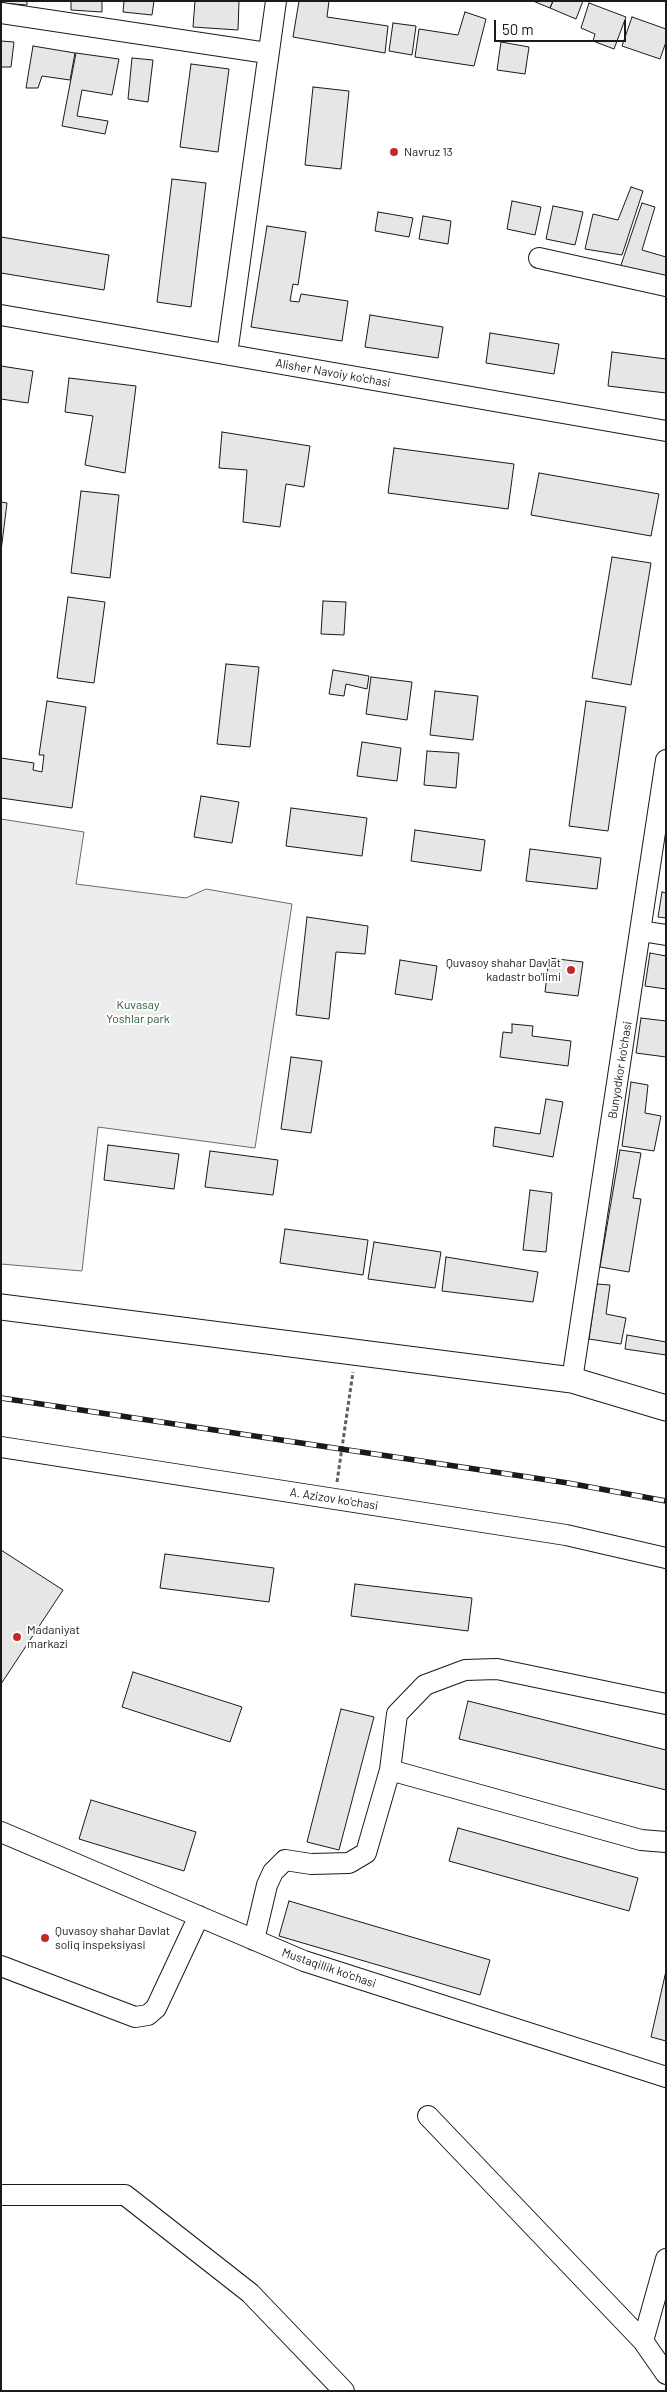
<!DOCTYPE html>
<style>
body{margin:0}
#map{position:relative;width:667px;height:2392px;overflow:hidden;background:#fff;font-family:Barlow,sans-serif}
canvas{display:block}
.frame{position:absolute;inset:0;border:2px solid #1a1a1a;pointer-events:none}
.scale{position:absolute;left:494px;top:20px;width:132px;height:22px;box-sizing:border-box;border:2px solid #1a1a1a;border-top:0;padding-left:6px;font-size:15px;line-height:18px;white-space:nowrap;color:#1a1a1a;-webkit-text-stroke:4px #fff;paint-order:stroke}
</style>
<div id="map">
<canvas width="667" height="2392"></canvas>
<div class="frame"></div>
<div class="scale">50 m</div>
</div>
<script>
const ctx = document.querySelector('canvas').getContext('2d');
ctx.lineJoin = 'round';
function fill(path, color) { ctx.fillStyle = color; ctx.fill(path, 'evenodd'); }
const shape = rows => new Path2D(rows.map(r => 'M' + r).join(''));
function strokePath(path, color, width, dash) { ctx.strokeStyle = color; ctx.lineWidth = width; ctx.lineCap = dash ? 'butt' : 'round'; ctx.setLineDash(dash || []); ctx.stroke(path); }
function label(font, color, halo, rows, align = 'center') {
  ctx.font = font + ' Barlow,sans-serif'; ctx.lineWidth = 4; ctx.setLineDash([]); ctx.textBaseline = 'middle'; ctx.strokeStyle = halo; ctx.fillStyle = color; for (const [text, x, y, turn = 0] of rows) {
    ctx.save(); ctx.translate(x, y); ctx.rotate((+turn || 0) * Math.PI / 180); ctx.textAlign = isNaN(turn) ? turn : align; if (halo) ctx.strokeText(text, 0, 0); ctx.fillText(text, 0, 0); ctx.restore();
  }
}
const built = shape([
 [1,819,84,832,76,884,186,898,206,889,292,904,255,1148,98,1127,82,1271,1,1264,1,819]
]);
fill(built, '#ededed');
strokePath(built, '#6a6a6a', 1);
const building = shape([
 [1,1,27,1,27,5,1,3,1,1],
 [71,1,102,1,102,12,71,10,71,1],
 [124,1,154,1,152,15,123,12,124,1],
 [195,1,239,1,238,30,193,27,195,1],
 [299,1,329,1,327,17,388,26,385,53,293,37,299,1],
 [533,1,553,1,550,8,533,1],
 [553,1,583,1,576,19,550,8,553,1],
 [589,3,626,17,614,49,593,41,595,34,581,28,589,3],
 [465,12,486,19,474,66,415,57,419,29,458,35,465,12],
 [632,17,666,29,666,42,660,59,622,46,632,17],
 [393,23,416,26,412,55,389,51,393,23],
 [1,41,14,42,11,67,1,67,1,41],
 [501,42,529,47,525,74,497,70,501,42],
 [33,46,75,53,70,80,42,76,38,88,26,88,33,46],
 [76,53,119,59,112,95,82,90,77,116,108,121,105,134,62,126,76,53],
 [132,58,153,60,148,102,128,99,132,58],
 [191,64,229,69,218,152,180,147,191,64],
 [313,87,349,91,341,169,305,165,313,87],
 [172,179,206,183,191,307,157,302,172,179],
 [631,187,643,191,622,255,585,249,593,214,618,220,631,187],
 [512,201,541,207,535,235,507,229,512,201],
 [642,203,655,207,642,250,666,257,666,283,619,271,642,203],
 [553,206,583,212,575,245,546,239,553,206],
 [378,212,413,218,409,237,375,231,378,212],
 [423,216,451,221,448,244,419,239,423,216],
 [267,226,306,232,298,285,293,284,290,301,299,302,301,294,348,301,342,341,251,327,267,226],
 [1,237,109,255,104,290,1,273,1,237],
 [370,315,443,327,438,358,365,347,370,315],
 [490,333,559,344,554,374,486,363,490,333],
 [612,352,666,359,666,393,608,386,612,352],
 [1,366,33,371,28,403,1,399,1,366],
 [69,378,136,386,125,473,85,465,93,416,65,412,69,378],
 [222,432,310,446,304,487,286,484,280,527,243,522,247,470,219,468,222,432],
 [394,448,514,464,508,509,388,493,394,448],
 [539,473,659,494,651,536,531,515,539,473],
 [81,491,119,495,110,578,71,573,81,491],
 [1,502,7,503,1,551,1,502],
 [612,557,651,563,631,685,592,678,612,557],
 [68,597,105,602,94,683,57,678,68,597],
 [323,601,346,602,344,635,321,634,323,601],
 [226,664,259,667,250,747,217,744,226,664],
 [333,670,369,676,367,689,346,684,344,696,329,694,333,670],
 [371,677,412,682,407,720,366,714,371,677],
 [435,691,478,696,473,740,430,735,435,691],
 [47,701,86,707,72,808,1,798,1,758,34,763,33,770,42,772,44,755,39,755,47,701],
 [586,701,626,707,608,831,569,826,586,701],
 [362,742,401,748,397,781,357,776,362,742],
 [427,751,459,753,456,788,424,785,427,751],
 [201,796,239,802,232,843,194,837,201,796],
 [291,808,367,818,362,856,286,846,291,808],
 [415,830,485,840,481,871,411,861,415,830],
 [530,849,601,858,597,889,526,881,530,849],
 [662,892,666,893,666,918,658,917,662,892],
 [307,917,368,926,365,954,336,952,329,1019,296,1015,307,917],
 [650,953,666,956,666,989,645,986,650,953],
 [549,958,583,962,578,996,545,992,549,958],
 [400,960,437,966,432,1000,395,994,400,960],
 [641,1018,666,1021,666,1057,636,1053,641,1018],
 [512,1024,533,1026,532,1036,571,1041,568,1066,500,1057,503,1032,512,1033,512,1024],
 [291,1057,322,1061,311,1133,281,1129,291,1057],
 [631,1082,648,1085,645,1113,661,1116,654,1151,622,1146,631,1082],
 [546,1099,563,1102,553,1157,493,1146,495,1127,540,1134,546,1099],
 [108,1145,179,1154,174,1189,104,1180,108,1145],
 [620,1150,641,1153,633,1198,641,1199,629,1272,600,1267,620,1150],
 [210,1151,278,1160,273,1195,205,1187,210,1151],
 [530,1190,552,1193,546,1252,523,1250,530,1190],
 [285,1229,368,1240,363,1275,280,1263,285,1229],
 [374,1242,441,1252,435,1288,368,1279,374,1242],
 [446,1257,538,1272,533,1302,442,1291,446,1257],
 [597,1284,610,1285,606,1314,626,1318,621,1344,589,1339,597,1284],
 [627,1335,666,1342,666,1355,625,1349,627,1335],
 [1,1550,63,1590,1,1684,1,1550],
 [165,1554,274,1568,269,1602,160,1588,165,1554],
 [355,1584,472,1598,468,1631,351,1616,355,1584],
 [133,1672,242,1707,230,1742,122,1707,133,1672],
 [468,1701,666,1750,666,1790,459,1739,468,1701],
 [341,1709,374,1717,339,1850,307,1842,341,1709],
 [91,1800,196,1832,184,1871,79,1839,91,1800],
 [458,1828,638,1878,629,1911,449,1861,458,1828],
 [289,1901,490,1960,480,1995,279,1936,289,1901],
 [666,1971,666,2041,651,2037,666,1971]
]);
fill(building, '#e6e6e6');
strokePath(building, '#1a1a1a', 1);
const minor = shape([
 [1,13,267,53],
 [539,258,666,286],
 [1,315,666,431],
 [227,354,276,1],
 [641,931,666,935],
 [572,1380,666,760],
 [1,1447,566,1535,666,1558],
 [390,1770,641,1840,666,1842],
 [1,1832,304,1961,666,2077],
 [254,1940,267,1885,273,1872,285,1860,311,1864,349,1863,366,1853,390,1770,397,1714,425,1685,465,1670,497,1669,666,1704],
 [1,1966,135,2017,148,2015,156,2008,199,1916],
 [428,2116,643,2341,666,2374],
 [1,2195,125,2195,250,2293,344,2391],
 [643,2341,666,2259]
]);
const major = shape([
 [1,1307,572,1380,666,1408]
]);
strokePath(minor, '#1a1a1a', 22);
strokePath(major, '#1a1a1a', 27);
strokePath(shape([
 [337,1482,353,1372]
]), '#5f5f5f', 3, [4, 2.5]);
strokePath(minor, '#fff', 20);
strokePath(major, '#fff', 25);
const rail = shape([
 [1,1398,568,1483,666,1501]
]);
strokePath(rail, '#1a1a1a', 5.5);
strokePath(rail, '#fff', 4, [11]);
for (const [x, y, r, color] of [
 [394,152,5,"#c62828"],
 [571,970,5,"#c62828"],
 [17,1637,5,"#c62828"],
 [45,1938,5,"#c62828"]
]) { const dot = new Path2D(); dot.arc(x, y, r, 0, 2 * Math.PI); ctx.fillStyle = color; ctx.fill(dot); strokePath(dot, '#fff', 2); }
label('12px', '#1a1a1a', '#fff', [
 ["Navruz 13",404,152],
 ["Quvasoy shahar Davlat",561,963,"right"],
 ["kadastr bo'limi",561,977,"right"],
 ["Madaniyat",27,1630],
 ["markazi",27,1644],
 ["Quvasoy shahar Davlat",55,1931],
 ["soliq inspeksiyasi",55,1945]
], 'left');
label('12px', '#1a1a1a', '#fff', [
 ["Alisher Navoiy ko'chasi",333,373,10],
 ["Bunyodkor ko'chasi",620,1070,-81],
 ["A. Azizov ko'chasi",334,1499,9],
 ["Mustaqillik ko'chasi",329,1968,19]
]);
label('12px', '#2b5a34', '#fff', [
 ["Kuvasay",138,1005],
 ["Yoshlar park",138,1019]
]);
</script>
